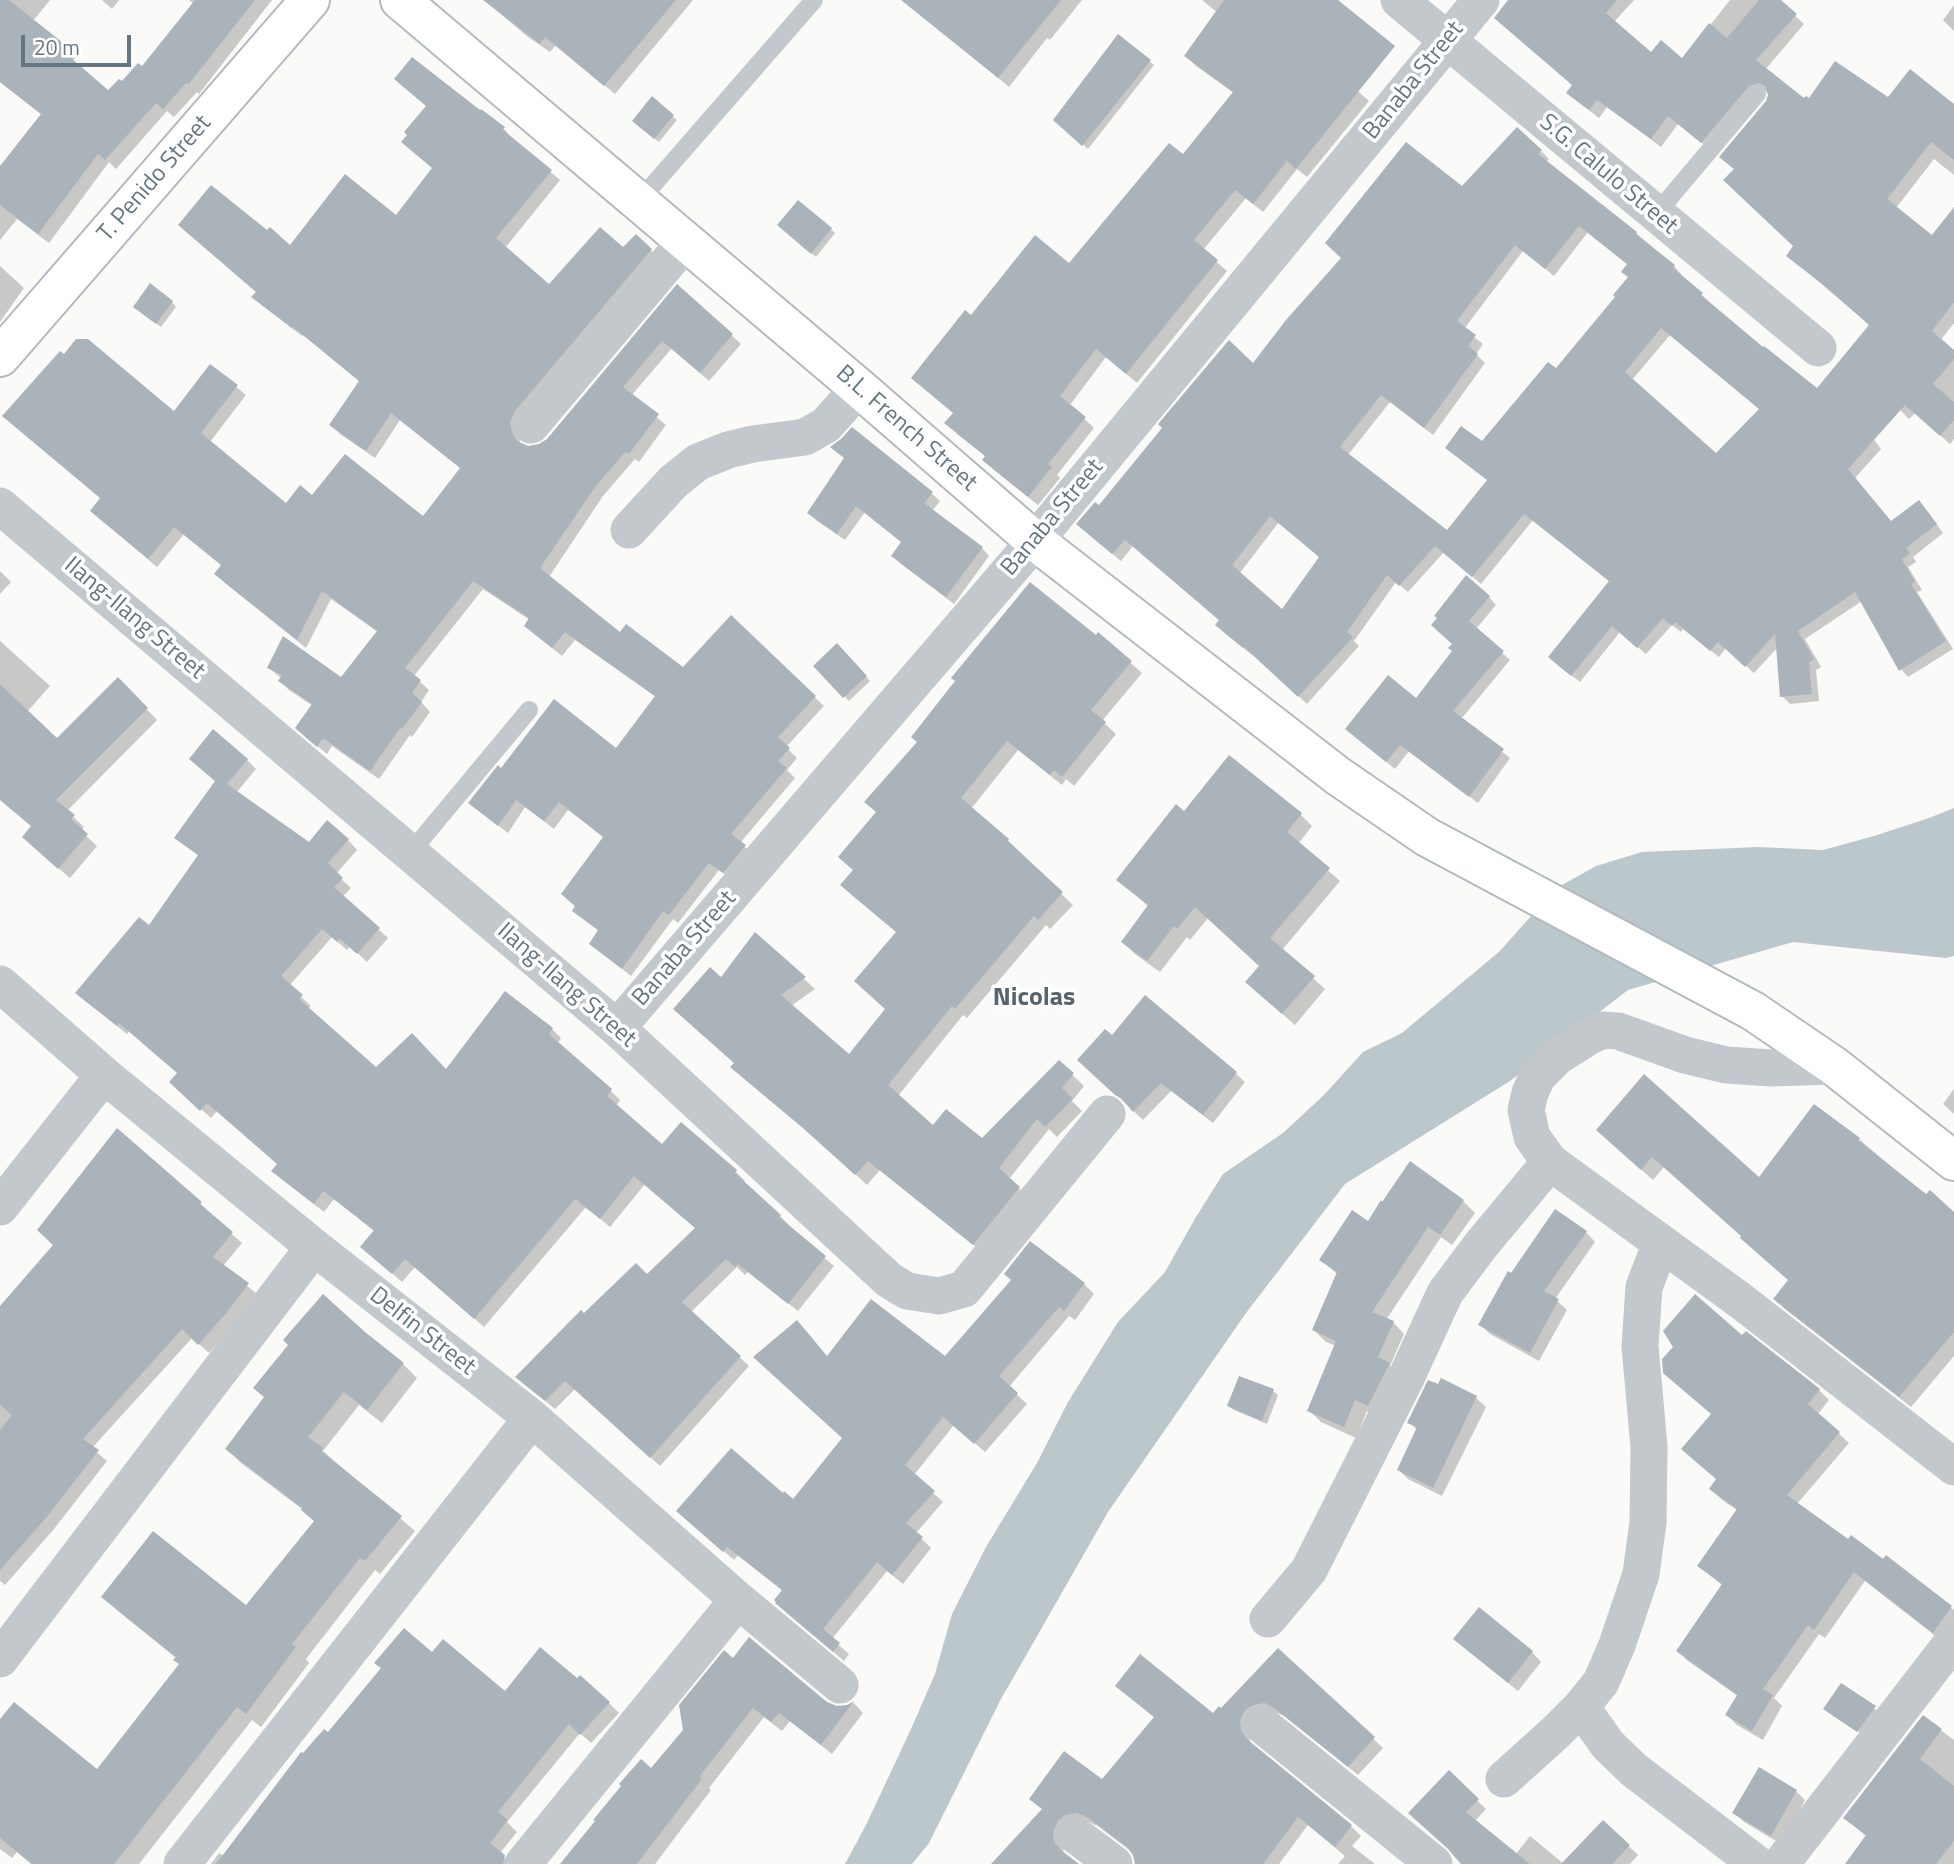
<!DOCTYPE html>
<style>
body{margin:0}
#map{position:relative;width:1954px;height:1864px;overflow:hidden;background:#fafaf8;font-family:"Titillium Web",sans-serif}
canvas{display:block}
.scale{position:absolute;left:21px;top:35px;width:110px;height:32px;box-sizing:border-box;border:4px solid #657683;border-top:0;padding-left:9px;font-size:21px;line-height:24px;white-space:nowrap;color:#657683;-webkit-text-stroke:5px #fff;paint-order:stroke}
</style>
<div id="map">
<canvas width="1954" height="1864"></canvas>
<div class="scale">20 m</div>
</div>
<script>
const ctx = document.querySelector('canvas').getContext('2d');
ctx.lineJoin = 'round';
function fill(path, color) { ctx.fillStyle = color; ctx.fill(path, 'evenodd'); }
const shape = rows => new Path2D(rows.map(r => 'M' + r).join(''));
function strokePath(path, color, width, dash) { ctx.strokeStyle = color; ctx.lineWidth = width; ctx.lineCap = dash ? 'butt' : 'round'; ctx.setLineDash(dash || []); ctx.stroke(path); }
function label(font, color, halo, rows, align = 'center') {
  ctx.font = font + ' "Titillium Web",sans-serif'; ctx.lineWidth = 7; ctx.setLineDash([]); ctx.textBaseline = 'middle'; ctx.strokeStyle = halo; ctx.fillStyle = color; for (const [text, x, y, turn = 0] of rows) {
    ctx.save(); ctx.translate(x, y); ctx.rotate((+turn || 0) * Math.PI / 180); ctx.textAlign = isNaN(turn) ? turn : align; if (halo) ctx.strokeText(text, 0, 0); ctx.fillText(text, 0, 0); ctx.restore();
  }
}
fill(shape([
 [1954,808,1954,956,1946,958,1793,942,1628,990,1510,1081,1345,1184,1246,1313,1108,1512,1001,1699,929,1843,912,1864,845,1864,866,1825,911,1729,935,1674,952,1614,986,1547,1037,1463,1068,1402,1118,1322,1165,1272,1196,1217,1223,1174,1283,1133,1324,1095,1363,1052,1402,1033,1500,951,1555,889,1596,866,1642,852,1758,847,1823,850,1874,836,1929,818]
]), '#bbc7cb');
fill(shape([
 [0,0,50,0,33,21,65,47,76,57,72,62,108,93,142,69,194,4,189,0,272,0,199,94,197,92,174,117,167,111,116,169,109,162,49,243,17,219,0,240,0,168,42,115,0,82],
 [102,0,119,0,112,9],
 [484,0,693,0,615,94,556,45,550,52,528,37],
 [903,0,1082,0,1050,40,1047,38,1009,87],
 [1202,0,1335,0,1340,75,1369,101,1307,177,1297,169,1263,212,1246,198,1203,250,1227,271,1137,383,1106,357,1070,405,1094,428,1057,475,1060,478,1038,505,994,470,987,457,956,433,955,413,971,318,1069,265,1183,157,1234,93,1196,66,1186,56,1218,13],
 [1513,0,1634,0,1614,22,1651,54,1682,61,1730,0,1778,0,1804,24,1765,70,1804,101,1888,99,1954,107,1954,175,1934,159,1896,208,1932,237,1954,210,1954,323,1940,341,1954,353,1954,439,1950,444,1915,413,1909,419,1846,356,1871,326,1788,256,1795,246,1735,170,1768,102,1769,93,1764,91,1711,150,1678,124,1661,147,1607,107,1599,118,1577,101,1568,92,1573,86],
 [1954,5,1954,31,1943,20],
 [1149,61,1154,65,1088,149,1055,120],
 [652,99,677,120,659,142,638,125],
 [504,129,512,138,511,139,560,180,505,248,549,286,623,250,636,236,660,259,519,432,520,444,528,448,539,446,548,440,677,287,741,344,709,381,672,348,631,396,666,425,639,462,635,459,603,496,549,577,621,634,684,669,731,618,824,706,786,747,797,758,787,770,795,778,740,843,754,855,732,880,719,870,678,923,673,919,631,976,591,944,600,932,574,911,605,838,568,810,554,829,525,807,508,833,470,803,502,770,616,750,656,697,575,640,562,656,535,634,530,620,483,589,414,676,429,690,421,702,430,712,412,737,410,735,379,779,332,746,327,754,306,737,313,706,289,690,280,681,282,679,269,668,342,679,378,632,331,599,306,648,225,583,216,574,223,566,184,534,157,567,101,519,174,414,211,366,246,395,210,442,286,505,312,498,424,518,462,469,400,420,375,458,340,434,331,425,360,382,303,334,302,336,263,306,254,297,257,292,268,233,290,247,396,217],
 [1541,151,1549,159,1546,162,1636,233,1674,266,1681,274,1680,276,1701,294,1709,302,1708,304,1818,391,1834,387,1881,449,1855,478,1892,523,1926,510,1943,533,1913,557,1916,562,1908,567,1922,590,1917,592,1953,649,1908,677,1901,669,1862,601,1805,639,1821,667,1816,670,1819,701,1790,704,1782,696,1778,647,1754,673,1726,648,1719,657,1683,629,1681,632,1672,625,1646,654,1620,632,1580,682,1558,665,1610,582,1533,520,1481,584,1444,552,1408,592,1396,582,1354,641,1359,646,1307,704,1253,653,1252,655,1225,633,1220,621,1133,546,1121,561,1086,532,1099,508,1253,365,1462,189],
 [1588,232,1628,265,1629,278,1618,297,1556,371,1483,444,1447,448,1489,481,1448,532,1348,455,1390,402,1433,435,1485,363,1476,354,1483,344,1464,329,1523,251,1554,276],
 [1670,335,1760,409,1716,456,1632,380],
 [1279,522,1321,557,1283,611,1239,574],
 [784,229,831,229,835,233,816,257],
 [0,266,24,288,0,322],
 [172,302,176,307,161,327,140,311],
 [852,430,932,494,940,501,932,511,982,548,989,556,954,604,901,564,893,556,903,543,865,512,845,540,817,521,809,513,846,458],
 [0,571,11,582,0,594],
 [1489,597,1496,605,1476,629,1510,660,1461,719,1510,758,1478,803,1409,751,1395,769,1355,737,1417,700,1454,652,1454,644,1439,619],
 [1099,635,1142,673,1102,721,1116,734,1074,786,1066,779,1062,785,1018,750,971,809,1008,841,1019,851,1018,853,1073,905,1050,929,1046,925,967,1018,963,1015,898,1096,933,1128,982,1140,1059,1062,1084,1086,1072,1101,1082,1111,1057,1137,1049,1129,1009,1179,1030,1199,985,1254,880,1170,867,1185,736,1064,721,979,755,935,815,989,791,1006,849,1057,887,1010,898,933,853,896],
 [0,641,50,686,27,712,57,741,118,680,157,720,67,811,84,827,81,831,97,846,70,878,35,848,33,827,0,799],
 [837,646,870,681,849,701,816,666],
 [247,760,256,769,236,793,309,845,348,840,357,850,336,874,351,888,342,897,388,938,367,962,350,946,347,950,332,937,289,986,311,1006,308,1009,376,1070,446,1071,552,1029,561,1038,557,1044,611,1091,620,1100,616,1106,662,1146,681,1125,736,1172,745,1181,743,1183,780,1216,789,1225,788,1227,834,1266,798,1311,748,1272,745,1275,737,1267,691,1312,749,1366,660,1466,575,1389,555,1409,527,1386,584,1315,648,1277,697,1228,645,1184,610,1227,586,1207,484,1327,415,1267,402,1282,372,1256,375,1232,334,1199,324,1212,283,1180,273,1171,279,1164,217,1111,211,1118,181,1091,179,1073,129,1031,127,1034,87,1002,149,928,200,857,176,837],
 [1185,813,1300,814,1312,826,1298,844,1340,881,1282,950,1325,989,1295,1025,1260,994,1261,966,1208,918,1190,940,1187,937,1160,972,1135,954,1123,942,1149,907,1119,880],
 [1112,1037,1235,1073,1245,1082,1213,1123,1171,1091,1143,1120,1080,1060],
 [1954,1089,1954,1114,1943,1104],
 [1815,1106,1859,1139,1926,1197,1954,1214,1954,1356,1911,1407,1786,1310,1775,1299,1790,1281,1743,1236,1664,1167,1653,1180,1609,1141,1760,1180],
 [1411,1164,1463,1201,1475,1213,1452,1245,1441,1237,1386,1320,1393,1322,1404,1334,1390,1366,1401,1376,1380,1417,1367,1411,1356,1438,1321,1422,1309,1410,1336,1346,1326,1342,1314,1330,1337,1274,1321,1260,1369,1223],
 [200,1203,210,1213,209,1214,242,1243,223,1266,257,1294,238,1320,209,1353,192,1338,92,1448,107,1461,54,1529,5,1585,0,1581,0,1308],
 [1586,1232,1595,1242,1555,1299,1567,1310,1539,1361,1490,1334,1481,1325,1511,1275],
 [1084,1284,1094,1294,1075,1320,1069,1316,1009,1387,1027,1404,985,1452,954,1425,914,1475,943,1502,916,1533,931,1548,903,1584,887,1571,832,1639,849,1654,844,1661,787,1613,783,1591,738,1555,734,1560,689,1521,784,1495,794,1501,844,1438,828,1358,945,1358],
 [1742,1338,1819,1390,1829,1400,1818,1414,1849,1443,1797,1504,1849,1541,1884,1561,1887,1557,1954,1610,1954,1628,1943,1642,1865,1581,1825,1638,1819,1634,1774,1698,1782,1706,1763,1740,1737,1725,1727,1715,1738,1696,1688,1661,1678,1651,1723,1586,1699,1566,1738,1511,1721,1499,1711,1489,1718,1480,1713,1415],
 [403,1364,417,1378,382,1423,359,1405,323,1451,415,1531,380,1574,375,1570,306,1659,309,1663,261,1727,252,1720,139,1864,31,1864,17,1852,12,1858,0,1849,0,1722,98,1771,181,1665,176,1658,118,1611,104,1597,246,1608,315,1522,306,1512,241,1463,227,1449,265,1398],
 [1240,1378,1273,1391,1278,1395,1267,1424,1234,1410,1229,1406],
 [1476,1398,1486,1407,1442,1496,1408,1479,1399,1470,1418,1431,1409,1422],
 [1465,1648,1532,1652,1541,1662,1518,1691],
 [1278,1650,1383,1748,1358,1775,1285,1716,1274,1712,1249,1732,1250,1742,1254,1747,1351,1826,1361,1836,1352,1846,1375,1864,1338,1864,1345,1856,1308,1825,1279,1864,1136,1864,1133,1853,1098,1826,1088,1822,1062,1843,1064,1854,1076,1864,1007,1864,1043,1810,1031,1799,1103,1782,1155,1718,1117,1686,1213,1715,1222,1711],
 [432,1654,505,1693,609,1703,619,1713,591,1743,580,1733,507,1822,517,1832,500,1853,511,1864,211,1864,219,1853,224,1856,328,1735],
 [733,1660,837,1708,847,1707,854,1703,863,1713,832,1754,790,1721,782,1731,764,1717,709,1788,711,1790,655,1864,562,1864,651,1771,685,1730],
 [1841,1685,1879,1712,1862,1734,1830,1713],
 [1923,1717,1954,1740,1954,1864,1847,1864,1867,1837,1845,1818],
 [1449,1773,1486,1809,1474,1822,1516,1854,1530,1836,1564,1864,1603,1822,1638,1855,1630,1864,1464,1864],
 [1796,1791,1805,1800,1781,1844,1744,1822,1734,1813]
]), '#0003');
fill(shape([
 [0,0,9,0,67,46,63,51,108,90,119,79,122,81,138,63,142,66,195,0,255,0,188,85,186,83,163,109,156,103,105,160,98,154,38,234,0,205,0,166,41,114,0,82],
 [483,0,676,0,604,86,545,37,540,44],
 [901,0,1061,0,998,78],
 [1224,0,1338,0,1395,46,1296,169,1287,161,1253,204,1235,190,1194,240,1218,260,1126,374,1096,349,1060,396,1086,417,1048,464,1052,467,1028,497,982,460,985,456,944,423,953,413,911,378,965,310,971,315,1035,235,1069,263,1169,143,1183,154,1233,92,1184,56],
 [1508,0,1617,0,1606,13,1651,52,1661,40,1682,58,1709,23,1727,38,1759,0,1781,0,1797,14,1756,60,1804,98,1806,96,1809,98,1835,61,1888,97,1910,69,1954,104,1954,160,1931,142,1887,199,1932,235,1954,207,1954,302,1932,331,1954,350,1954,359,1933,384,1954,402,1954,420,1940,436,1905,405,1848,469,1891,521,1919,500,1937,524,1906,548,1910,553,1902,559,1915,582,1911,584,1946,641,1899,671,1855,592,1798,631,1814,659,1809,662,1812,694,1780,697,1775,634,1745,667,1718,642,1710,651,1675,622,1672,626,1663,618,1637,648,1612,626,1571,676,1548,657,1609,581,1524,514,1472,577,1435,546,1399,586,1387,575,1347,632,1353,637,1298,697,1244,647,1243,648,1215,625,1219,620,1125,540,1112,554,1076,524,1095,502,1099,505,1162,428,1158,424,1229,340,1253,363,1286,320,1341,258,1325,243,1406,142,1462,186,1517,127,1542,150,1538,154,1637,232,1636,234,1675,265,1673,268,1703,293,1701,295,1763,347,1764,346,1817,388,1869,325,1825,286,1786,256,1793,246,1723,180,1734,169,1719,157,1766,101,1768,95,1765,86,1758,83,1749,86,1701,143,1668,116,1651,139,1597,100,1589,110,1566,93,1572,85,1494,18],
 [1579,226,1627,264,1621,272,1628,277,1613,295,1615,297,1556,368,1548,362,1482,441,1461,426,1445,448,1487,480,1447,530,1340,447,1381,395,1424,428,1478,354,1468,346,1476,335,1457,321,1515,245,1545,269],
 [1661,328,1759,409,1716,453,1625,372],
 [1270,516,1319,557,1282,609,1232,565],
 [1118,34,1151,60,1082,146,1053,120],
 [412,57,480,110,481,109,505,127,503,130,552,170,496,238,549,284,600,227,623,247,636,234,652,249,515,411,510,422,512,433,517,441,528,446,539,444,547,439,677,284,733,334,700,373,662,341,623,387,659,414,629,454,625,452,595,487,540,568,620,632,626,624,683,667,731,615,816,696,778,737,790,748,778,761,787,768,731,834,746,845,723,873,709,863,669,915,663,911,622,969,589,944,598,930,572,911,575,906,561,894,603,837,559,802,544,821,516,800,498,826,468,803,498,765,501,768,554,699,616,748,655,696,565,632,552,648,524,626,529,618,473,581,405,668,421,680,412,693,422,702,402,729,400,728,370,771,323,738,317,747,295,728,312,704,278,681,282,675,267,668,283,636,341,677,377,631,322,591,297,640,214,574,221,565,174,527,148,559,90,511,100,498,2,416,60,351,64,354,76,339,88,339,174,411,210,364,238,385,201,433,286,503,300,485,312,495,345,454,423,516,460,468,391,413,366,451,329,425,359,381,293,327,292,328,251,297,256,292,178,225,211,185,267,230,270,227,290,245,345,174,396,215,432,168,401,142,407,135,404,132,426,106,394,79],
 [652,96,674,115,654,139,632,121],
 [798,200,832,228,811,254,777,225],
 [150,283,173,301,156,324,133,307],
 [852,427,933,492,924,503,983,547,946,597,891,556,901,542,856,506,837,534,807,513,844,458,830,447,841,439],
 [1466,575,1490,596,1469,621,1504,651,1453,711,1504,749,1469,797,1400,745,1386,762,1345,729,1388,675,1416,698,1452,651,1448,648,1452,644,1431,625,1437,618,1434,616],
 [1030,582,1096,635,1098,632,1132,661,1091,710,1106,722,1062,777,1054,770,1050,775,1007,741,961,798,1009,839,1008,841,1063,892,1038,920,1034,916,955,1009,952,1006,888,1085,933,1125,946,1109,982,1138,1059,1060,1074,1073,1062,1088,1073,1099,1045,1127,1037,1119,999,1168,1020,1187,973,1245,868,1161,855,1175,804,1129,730,1067,734,1063,673,1009,710,967,721,977,755,932,806,977,781,995,849,1054,885,1009,854,981,896,932,840,885,853,870,838,857,876,812,864,802,917,742,911,737,955,681,951,678],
 [837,643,867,676,843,698,813,666],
 [118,677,148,708,56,800,75,815,71,819,88,834,58,869,22,837,31,826,0,800,0,684,57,738],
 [213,729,248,759,227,784,309,842,327,820,349,839,328,863,343,878,334,887,380,928,357,954,340,939,337,942,322,929,281,976,303,995,299,999,376,1067,412,1033,446,1069,505,991,553,1028,549,1034,612,1089,607,1096,662,1144,681,1122,737,1170,735,1173,781,1215,779,1217,826,1256,788,1304,738,1264,735,1267,726,1259,682,1302,741,1356,650,1458,565,1381,545,1401,515,1377,581,1310,584,1313,636,1263,647,1274,695,1228,634,1176,600,1219,575,1199,474,1319,405,1259,392,1274,360,1247,374,1230,323,1191,314,1204,271,1171,277,1164,207,1103,200,1111,169,1082,177,1073,119,1023,117,1026,75,993,139,917,149,925,198,855,174,838,215,781,189,759],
 [1229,755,1302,813,1287,832,1330,868,1270,938,1315,976,1282,1014,1245,982,1259,966,1195,907,1177,929,1174,926,1147,961,1121,942,1148,905,1116,880,1176,804,1184,811],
 [1145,995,1237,1072,1203,1115,1161,1083,1133,1112,1121,1098,1115,1095,1077,1060,1105,1029,1112,1035],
 [1644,1074,1759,1177,1814,1104,1860,1138,1858,1140,1926,1194,1930,1190,1954,1212,1954,1332,1899,1397,1773,1299,1788,1280,1740,1238,1741,1236,1652,1157,1641,1170,1596,1130],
 [117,1128,202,1202,200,1204,233,1232,213,1257,249,1283,228,1311,198,1345,182,1329,83,1439,99,1450,45,1519,0,1570,0,1430,12,1415,0,1405,0,1306,53,1245,37,1230],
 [1410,1161,1464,1200,1440,1235,1428,1227,1372,1312,1394,1321,1378,1357,1390,1363,1368,1406,1355,1400,1344,1427,1307,1411,1336,1341,1312,1330,1337,1272,1319,1260,1352,1210,1368,1221,1381,1200,1382,1202],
 [1555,1209,1587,1231,1544,1291,1559,1299,1530,1353,1478,1325,1508,1271,1511,1273],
 [1030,1241,1085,1283,1064,1311,1059,1307,999,1376,1018,1393,974,1444,943,1417,905,1465,935,1491,906,1523,923,1537,892,1575,877,1562,823,1629,840,1643,833,1652,775,1603,776,1602,774,1600,782,1590,727,1547,723,1552,676,1511,731,1448,783,1493,784,1491,793,1499,842,1438,753,1357,797,1320,827,1356,871,1299,945,1356,1011,1280,1004,1274],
 [323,1294,365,1332,404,1363,367,1410,344,1392,308,1437,323,1448,321,1451,402,1516,365,1561,360,1558,292,1644,296,1647,246,1714,237,1707,114,1864,32,1864,0,1838,0,1719,14,1702,97,1769,179,1664,173,1660,176,1657,101,1597,153,1531,246,1605,314,1521,301,1510,302,1508,225,1449,264,1397,253,1388,288,1345,283,1340],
 [1695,1294,1742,1335,1746,1331,1820,1389,1808,1404,1840,1432,1787,1495,1848,1539,1851,1535,1883,1559,1886,1555,1952,1606,1933,1633,1854,1572,1814,1630,1808,1625,1763,1689,1773,1695,1752,1731,1725,1715,1737,1695,1676,1651,1722,1584,1697,1566,1737,1509,1709,1489,1716,1479,1681,1449,1711,1414,1663,1373,1662,1359,1673,1347,1663,1331],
 [1239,1376,1274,1389,1262,1421,1227,1406],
 [1441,1378,1477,1396,1433,1488,1397,1470,1417,1427,1407,1423,1428,1380,1438,1384],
 [1479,1607,1533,1651,1508,1683,1453,1639],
 [404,1628,432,1652,443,1639,505,1691,540,1647,577,1678,580,1675,610,1702,580,1735,569,1724,498,1812,508,1820,490,1843,505,1855,503,1864,216,1864,301,1752,303,1753,324,1729,328,1732,381,1668,374,1663],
 [749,1637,827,1702,837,1706,847,1705,854,1701,821,1745,779,1713,771,1722,753,1708,699,1777,702,1779,637,1864,560,1864,595,1821,593,1820,621,1786,619,1784,641,1759,651,1768,683,1730,679,1705,724,1650,733,1658],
 [1278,1648,1375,1737,1348,1767,1274,1708,1265,1703,1253,1705,1245,1710,1240,1720,1241,1731,1248,1740,1352,1825,1335,1847,1298,1817,1263,1864,1135,1864,1133,1855,1127,1847,1087,1817,1076,1813,1065,1815,1058,1821,1053,1832,1054,1842,1061,1850,1079,1864,991,1864,1042,1809,1029,1799,1064,1751,1102,1779,1154,1717,1115,1686,1140,1654,1213,1713,1219,1706,1221,1708],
 [1841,1683,1876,1706,1857,1732,1823,1709],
 [1923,1715,1942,1729,1920,1759,1954,1786,1954,1841,1936,1864,1845,1864,1866,1835,1843,1818],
 [1759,1767,1797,1790,1771,1836,1732,1813],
 [1449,1770,1479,1799,1466,1812,1530,1864,1461,1864,1447,1848,1408,1813],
 [1603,1820,1630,1845,1612,1864,1561,1864]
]), '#aab3b9');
const secondary = shape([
 [400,0,859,388,1035,541,1338,776,1427,837,1753,1011,1834,1066,1954,1161],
 [0,357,310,0]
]);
strokePath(secondary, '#b3babf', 42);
strokePath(shape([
 [639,201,814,0],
 [1656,214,1757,94],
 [410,853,529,710]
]), '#c3c8cc', 18);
strokePath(shape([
 [1399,0,1818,348],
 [531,425,686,241],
 [0,506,617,1028,889,1280,907,1291,939,1296,964,1289,1107,1114],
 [629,530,673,482,698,462,728,450,753,444,805,437,826,425,859,388],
 [0,984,104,1075,314,1247,532,1418,738,1600,840,1685],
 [617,1028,1035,541,1481,0],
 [1834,1066,1771,1068,1726,1065,1685,1055,1618,1031,1603,1030,1588,1037,1558,1056,1537,1077,1530,1093,1526,1110,1532,1137,1550,1162,1741,1301,1954,1467],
 [0,1207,104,1075],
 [1661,1243,1644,1287,1640,1346,1649,1447,1648,1522,1641,1574,1617,1645,1601,1682,1581,1707,1608,1745,1634,1770,1757,1864],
 [1268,1619,1309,1570,1406,1378,1445,1293,1481,1245,1550,1162],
 [0,1659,314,1247],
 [1261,1724,1434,1864],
 [1504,1779,1555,1733,1581,1707],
 [1074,1834,1114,1864],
 [182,1864,532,1418],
 [523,1864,738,1600],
 [1781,1864,1954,1640]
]), '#c3c8cc', 37);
strokePath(secondary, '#fff', 38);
label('24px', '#657683', '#fff', [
 ["Banaba Street",1414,81,-51],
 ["S.G. Calulo Street",1608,175,40],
 ["T. Penido Street",155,179,-49],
 ["B.L. French Street",906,429,41],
 ["Banaba Street",1053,518,-50],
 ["Ilang-Ilang Street",134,619,40],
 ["Banaba Street",685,949,-49],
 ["Ilang-Ilang Street",566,986,41],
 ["Delfin Street",422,1332,38]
]);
label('bold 26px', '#57646e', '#fff', [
 ["Nicolas",1034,999]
]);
</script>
